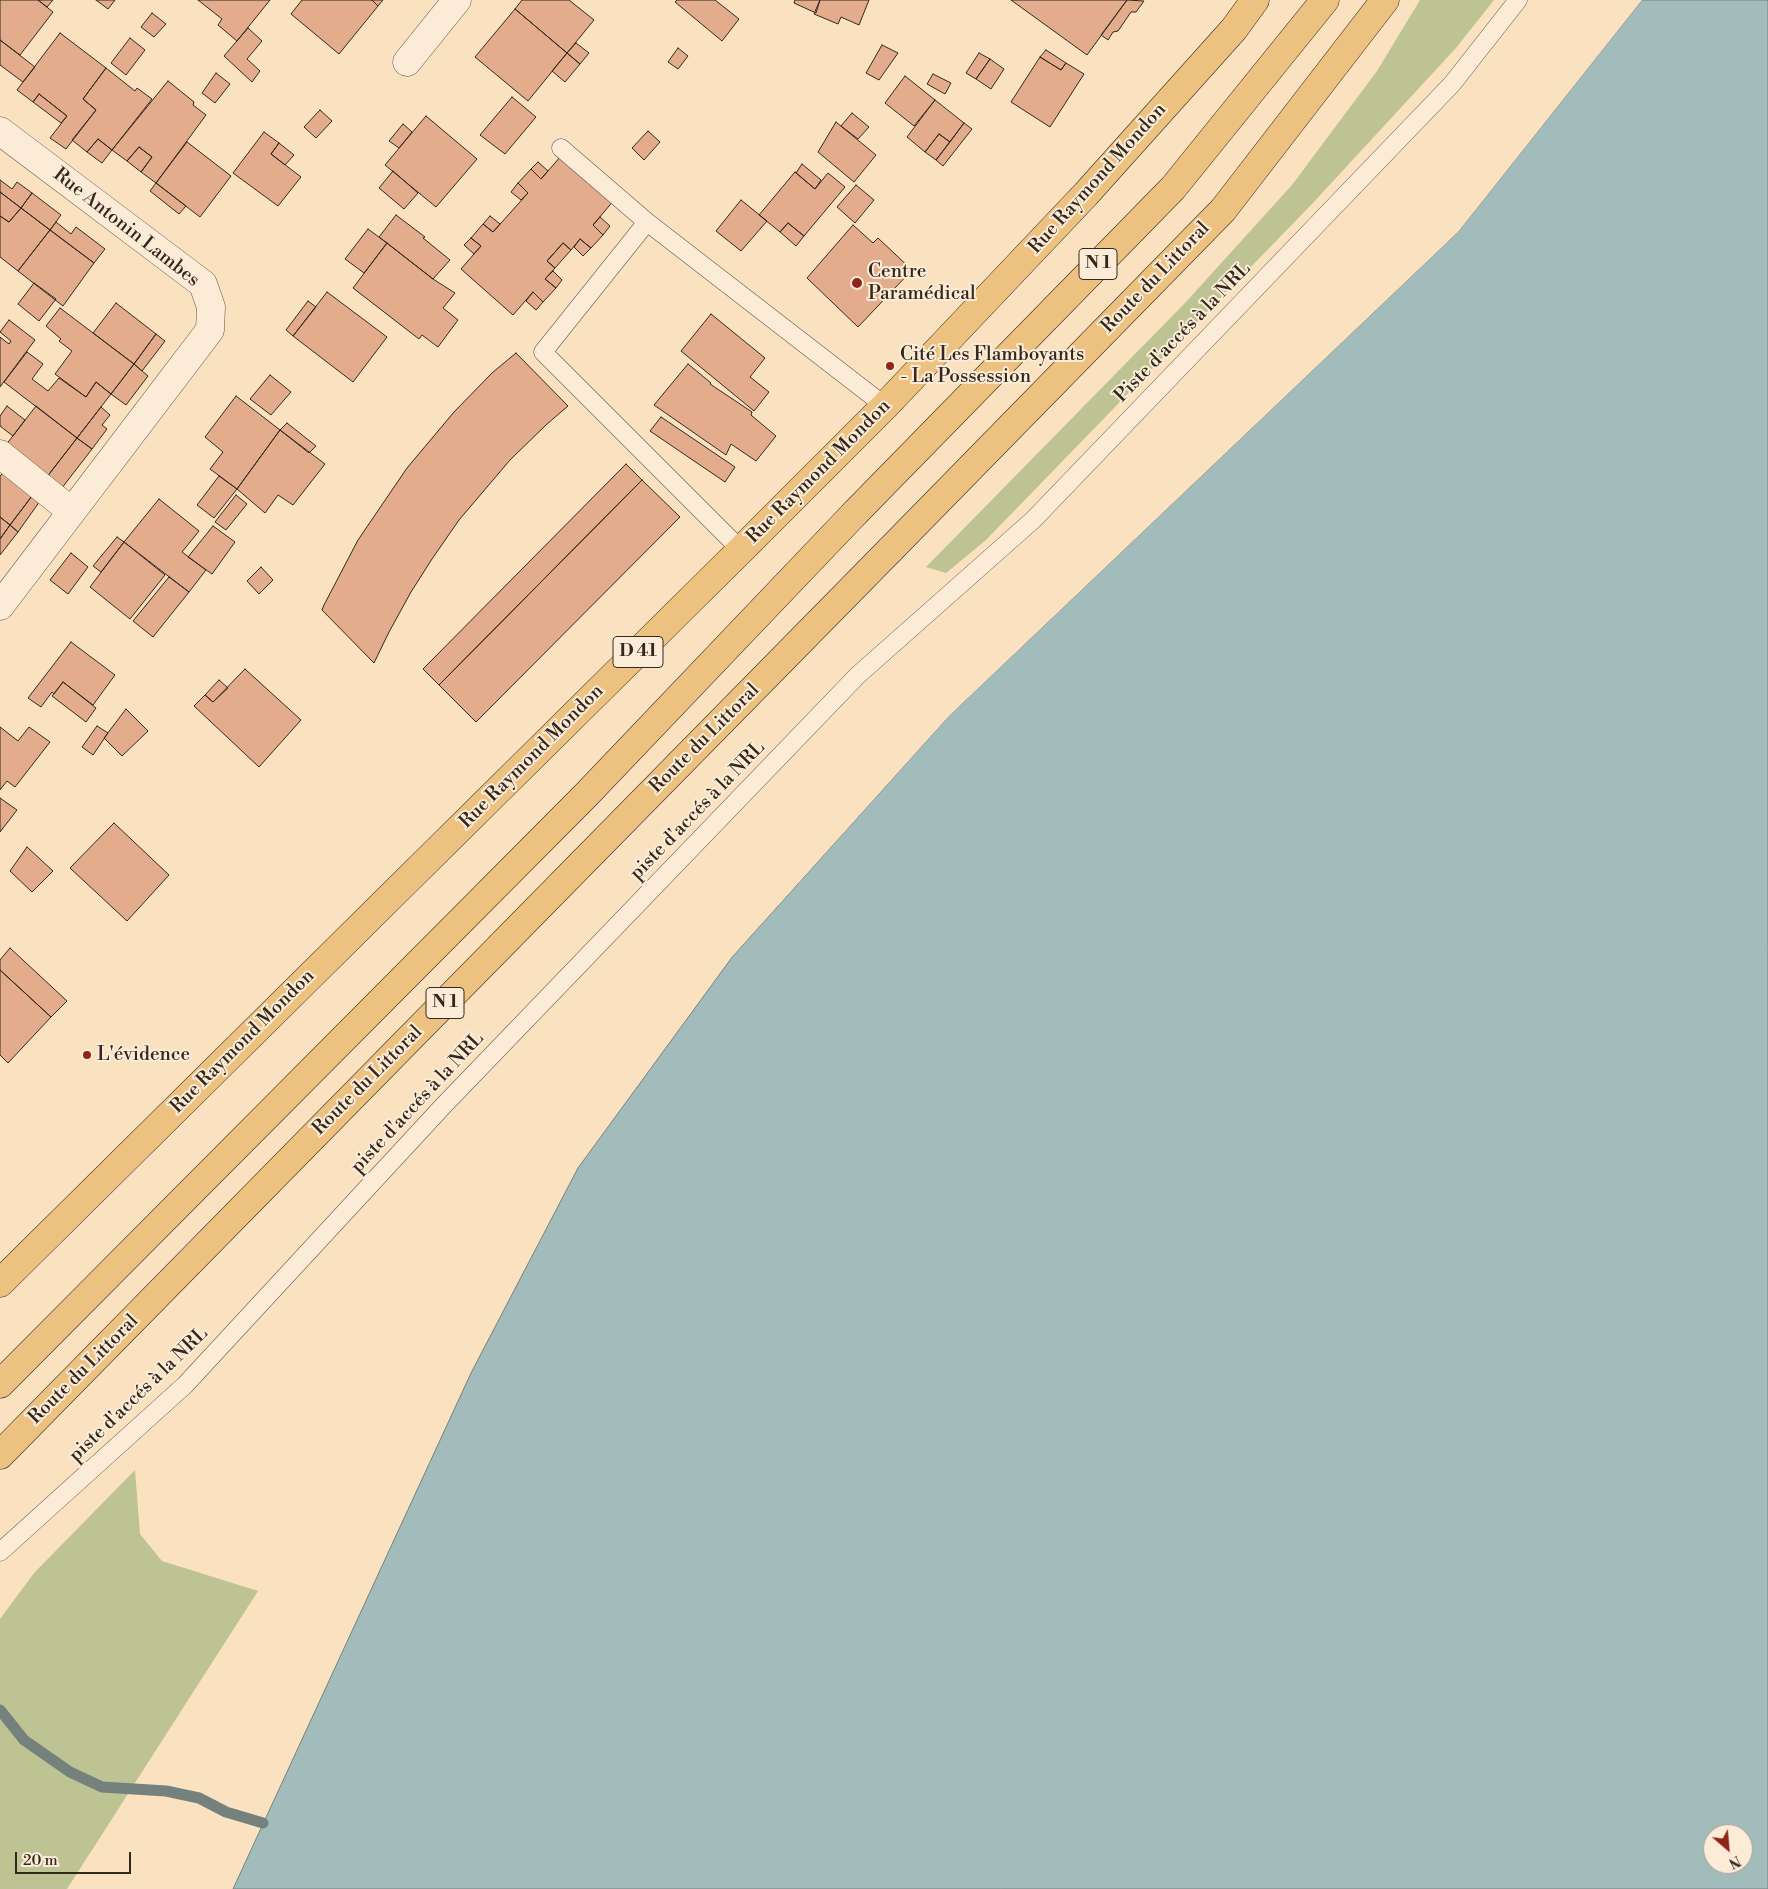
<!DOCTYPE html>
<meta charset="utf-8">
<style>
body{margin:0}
#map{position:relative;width:1768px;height:1889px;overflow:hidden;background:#fae2c1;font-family:"Libre Bodoni",serif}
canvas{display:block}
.north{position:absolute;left:1703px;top:1824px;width:50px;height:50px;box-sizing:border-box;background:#fcecd7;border:1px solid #ab9e8d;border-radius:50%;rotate:153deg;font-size:14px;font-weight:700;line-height:20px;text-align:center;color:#32281d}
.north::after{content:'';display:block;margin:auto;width:18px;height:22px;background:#8f2418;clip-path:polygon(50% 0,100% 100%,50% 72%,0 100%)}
.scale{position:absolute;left:15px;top:1852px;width:116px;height:22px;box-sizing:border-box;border:2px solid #32281d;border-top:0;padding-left:6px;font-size:15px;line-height:18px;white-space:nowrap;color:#32281d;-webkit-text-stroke:4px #fcecd7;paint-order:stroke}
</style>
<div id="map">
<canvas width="1768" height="1889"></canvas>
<div class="north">N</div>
<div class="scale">20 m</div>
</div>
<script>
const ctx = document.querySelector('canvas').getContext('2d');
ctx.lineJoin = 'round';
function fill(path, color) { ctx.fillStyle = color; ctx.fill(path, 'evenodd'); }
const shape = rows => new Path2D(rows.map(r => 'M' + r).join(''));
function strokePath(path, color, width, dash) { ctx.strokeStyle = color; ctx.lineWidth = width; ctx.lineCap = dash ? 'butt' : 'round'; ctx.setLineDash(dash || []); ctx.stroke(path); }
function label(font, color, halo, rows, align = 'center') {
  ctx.font = font + ' "Libre Bodoni",serif'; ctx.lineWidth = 4; ctx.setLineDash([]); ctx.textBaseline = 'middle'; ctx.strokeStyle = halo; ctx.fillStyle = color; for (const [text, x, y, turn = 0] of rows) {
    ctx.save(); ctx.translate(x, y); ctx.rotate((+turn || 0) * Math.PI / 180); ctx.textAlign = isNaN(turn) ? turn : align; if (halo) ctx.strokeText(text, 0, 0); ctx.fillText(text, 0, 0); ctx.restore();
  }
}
fill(shape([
 [1420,0,1494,0,1456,48,1311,205,986,540,946,573,926,567,1185,303,1292,185,1377,71],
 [135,1470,140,1534,162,1561,258,1591,67,1889,0,1889,0,1619,34,1573]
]), '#bec393');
const water = shape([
 [1642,0,1768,0,1768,1889,233,1889,471,1373,578,1168,733,956,949,716,1458,232,1642,0],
 [1713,1834,1743,1834,1743,1864,1713,1864,1713,1834]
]);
fill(water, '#a1bcbb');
strokePath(water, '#75817c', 1);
fill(shape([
 [1639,0,1642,0,1458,232,949,716,718,972,731,954,947,714,1456,231]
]), '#fae2c1');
strokePath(shape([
 [0,1710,24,1740,70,1772,102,1787,166,1791,199,1798,226,1812,263,1823]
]), '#75817c', 11);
const building = shape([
 [0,0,38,0,53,12,20,55,0,40,0,0],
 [38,0,53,0,47,7,38,0],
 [96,0,115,0,108,9,96,0],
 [198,0,270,0,237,41,218,25,222,19,198,0],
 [302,0,372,0,378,6,339,54,291,14,302,0],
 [372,0,383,0,378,6,372,0],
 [522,0,569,0,594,20,567,53,515,9,522,0],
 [677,0,715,0,739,19,722,41,675,2,677,0],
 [795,0,820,0,816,13,794,3,795,0],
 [820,0,869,0,859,25,841,17,838,24,814,14,820,0],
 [1011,0,1127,0,1087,55,1011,0],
 [1127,0,1144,1,1136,12,1131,12,1118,31,1113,32,1108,40,1101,35,1127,0],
 [515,9,567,53,528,101,475,57,515,9],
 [152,13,166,24,154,37,141,27,152,13],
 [248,28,262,41,247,59,260,71,252,82,224,56,248,28],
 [60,33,106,68,83,99,96,110,66,149,50,138,67,116,39,94,33,102,17,90,60,33],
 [130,38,145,50,126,75,111,63,130,38],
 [0,40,35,67,23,82,0,65,0,40],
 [576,43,589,53,580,64,567,53,576,43],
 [882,45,898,53,879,80,866,73,882,45],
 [678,48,688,56,678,69,668,62,678,48],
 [1046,50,1066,63,1061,70,1040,57,1046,50],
 [567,53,580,64,565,82,552,71,567,53],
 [979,53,990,59,976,79,966,73,979,53],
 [1040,57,1061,70,1066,63,1084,74,1050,127,1011,102,1040,57],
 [990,59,1004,69,991,89,976,79,990,59],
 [106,68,135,91,137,88,152,99,112,150,98,139,87,152,72,140,96,110,83,99,106,68],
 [216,73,230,84,215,103,202,93,216,73],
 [933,74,951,83,945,94,927,84,933,74],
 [905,76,935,100,914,126,885,103,905,76],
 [168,81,194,102,193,105,206,115,156,183,141,172,152,157,139,147,127,161,112,150,168,81],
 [39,94,67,116,61,123,33,102,39,94],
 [512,97,536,117,505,154,480,135,512,97],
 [935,100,964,123,950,142,939,134,925,152,907,137,935,100],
 [320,110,332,121,316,138,304,127,320,110],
 [852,113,869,127,858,139,841,126,852,113],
 [426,116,477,159,436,207,385,165,426,116],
 [836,122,876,155,854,182,818,152,836,122],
 [964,123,972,129,943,166,936,160,964,123],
 [403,124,412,132,399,148,389,141,403,124],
 [648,131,660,142,644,160,632,148,648,131],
 [264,132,279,143,271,154,301,177,278,206,233,173,264,132],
 [939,134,950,142,936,160,925,152,939,134],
 [98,139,112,150,102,163,87,152,98,139],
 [187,142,231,176,200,217,156,183,187,142],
 [279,143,294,155,285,165,271,154,279,143],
 [139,147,152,157,141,172,127,161,139,147],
 [561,156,615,199,593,225,603,235,591,248,580,239,571,250,563,243,547,261,555,268,545,279,556,288,543,302,533,292,513,315,461,269,481,246,471,238,483,224,493,232,528,193,518,183,531,169,541,179,561,156],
 [538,162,548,171,541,179,531,169,538,162],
 [802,164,821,180,815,189,796,173,802,164],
 [393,171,418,193,404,209,379,188,393,171],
 [795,172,815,189,828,173,845,187,804,236,788,223,780,232,759,215,795,172],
 [0,180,12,189,17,182,32,193,21,208,0,192,0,180],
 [156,183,186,206,179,214,150,191,156,183],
 [518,183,528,193,521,200,511,192,518,183],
 [856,185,874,200,855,223,837,207,856,185],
 [0,192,21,208,9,222,0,216,0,192],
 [32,193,61,215,50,230,21,208,32,193],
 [741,200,767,221,741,251,716,231,741,200],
 [21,208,50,230,18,271,0,257,0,216,9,222,21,208],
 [396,215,425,237,423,238,450,260,433,279,379,237,396,215],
 [490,216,500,224,493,232,483,224,490,216],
 [600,217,610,226,603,235,593,225,600,217],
 [56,222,71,234,76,227,105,249,94,263,50,230,56,222],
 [788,223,804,236,796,246,780,232,788,223],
 [853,225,873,243,878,238,912,270,858,327,807,278,853,225],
 [368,229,387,243,364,273,345,259,368,229],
 [50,230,94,263,63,306,18,271,50,230],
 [471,238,481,246,474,254,464,245,471,238],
 [580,239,591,248,583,256,574,247,580,239],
 [387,243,433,279,455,293,443,308,458,320,438,347,422,335,419,339,353,288,387,243],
 [563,243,571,250,555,268,547,261,563,243],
 [553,271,562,280,556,288,545,279,553,271],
 [34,283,56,299,39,321,18,304,34,283],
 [327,292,387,337,353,382,293,336,327,292],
 [533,292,543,302,536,310,526,301,533,292],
 [308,301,316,307,293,336,286,330,308,301],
 [116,303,156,334,134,364,93,333,116,303],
 [60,308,134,364,111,394,96,382,86,397,55,374,72,351,59,341,61,339,46,326,60,308],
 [711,314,765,358,750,377,769,392,754,411,681,351,711,314],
 [9,320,35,340,0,387,0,337,9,344,11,341,0,332,9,320],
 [156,334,165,341,142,371,134,364,156,334],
 [27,352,43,364,32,379,48,391,59,378,86,397,96,382,111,394,77,438,4,382,27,352],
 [516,353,568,406,547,424,510,460,459,520,432,559,411,592,389,632,374,663,322,610,324,605,358,540,407,468,454,412,492,373,516,353],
 [134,364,148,376,126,405,111,394,134,364],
 [688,364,711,383,710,384,752,412,751,415,776,436,756,461,731,444,726,455,654,405,688,364],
 [270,375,291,392,271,415,250,399,270,375],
 [236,396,280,430,237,489,210,469,223,452,205,437,236,396],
 [7,406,25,420,13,436,0,426,0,416,7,406],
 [36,406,77,438,43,482,2,450,36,406],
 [101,407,110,415,102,425,107,429,92,449,77,438,101,407],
 [661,417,735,467,725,482,650,431,661,417],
 [287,423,316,446,309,453,280,430,287,423],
 [280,430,325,464,293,505,278,495,265,513,237,489,280,430],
 [77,438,92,449,58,493,43,482,77,438],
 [626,464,642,480,439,685,423,669,626,464],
 [3,473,32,496,10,525,0,517,0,476,3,473],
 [219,476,237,489,214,518,197,505,219,476],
 [642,480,680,517,476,722,439,685,642,480],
 [236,495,247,504,226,530,215,522,236,495],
 [32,496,40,501,18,532,10,525,32,496],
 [159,499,199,531,182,552,206,570,189,592,124,542,159,499],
 [0,517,10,525,0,539,0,517],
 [10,525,18,532,0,555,0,539,10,525],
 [213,526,235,542,212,574,188,557,213,526],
 [117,537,124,542,101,572,93,566,117,537],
 [124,542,165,575,130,619,90,587,124,542],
 [71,553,88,567,68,594,50,580,71,553],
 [261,567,273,580,259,594,247,581,261,567],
 [169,577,189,592,153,637,133,621,169,577],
 [71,642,115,675,93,705,63,682,54,694,52,692,41,707,28,698,71,642],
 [245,669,301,720,259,767,194,706,205,695,213,702,245,669],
 [219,680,228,688,213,702,205,695,219,680],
 [63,682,96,708,86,722,52,696,63,682],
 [126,709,148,731,122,756,104,738,126,709],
 [97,726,108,733,93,755,82,747,97,726],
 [0,727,18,741,29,727,50,742,15,787,7,781,0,790,0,727],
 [0,798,17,810,0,832,0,798],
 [114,823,169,875,127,921,70,868,114,823],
 [27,847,53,871,32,892,10,871,27,847],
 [10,948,67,1001,51,1017,0,970,0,960,10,948],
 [0,970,51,1017,8,1063,0,1055,0,970]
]);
fill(building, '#e3ac8c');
strokePath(building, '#32281d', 1);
const lane = shape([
 [561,148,647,222,885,406],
 [647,222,543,352,741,550],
 [0,1552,185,1385,444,1105,858,675,1033,520,1452,84,1518,0]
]);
const street = shape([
 [407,62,457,0],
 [0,131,203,284,211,307,210,330,0,606],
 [0,454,71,511]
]);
const primary = shape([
 [0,1283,741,550,885,406,1086,194,1234,29,1255,0],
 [0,1384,586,795,855,513],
 [0,1455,890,550]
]);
const highway = shape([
 [855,513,1173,188,1325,0],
 [890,550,1223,210,1385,0]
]);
strokePath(lane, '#645646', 19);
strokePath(street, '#645646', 29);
strokePath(primary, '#32281d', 29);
strokePath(highway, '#32281d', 29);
strokePath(lane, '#fcecd7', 18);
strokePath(street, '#fcecd7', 28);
strokePath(primary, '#edc180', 28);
strokePath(highway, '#edc180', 28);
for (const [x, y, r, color] of [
 [857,283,6,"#8f2418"],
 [890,366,5,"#8f2418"],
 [87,1055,5,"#8f2418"]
]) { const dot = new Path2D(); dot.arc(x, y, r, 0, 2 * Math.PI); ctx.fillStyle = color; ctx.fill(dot); strokePath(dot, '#fcecd7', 2); }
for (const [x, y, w] of [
 [1098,264,38],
 [638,652,50],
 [445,1003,38]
]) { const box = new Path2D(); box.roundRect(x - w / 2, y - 15.5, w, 31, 4); ctx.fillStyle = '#fcecd7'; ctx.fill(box); strokePath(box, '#32281d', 1); }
label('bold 18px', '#32281d', null, [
 ["N 1",1098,264],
 ["D 41",638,652],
 ["N 1",445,1003]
]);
label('19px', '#32281d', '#fcecd7', [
 ["Rue Raymond Mondon",1098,179,-48],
 ["Rue Antonin Lambes",126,228,38],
 ["Route du Littoral",1156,278,-46],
 ["Piste d'accés à la NRL",1183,333,-46],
 ["Rue Raymond Mondon",819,472,-45],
 ["Route du Littoral",705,739,-45],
 ["Rue Raymond Mondon",532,757,-45],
 ["piste d'accés à la NRL",698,811,-46],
 ["Rue Raymond Mondon",243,1042,-45],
 ["Route du Littoral",368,1081,-45],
 ["piste d'accés à la NRL",418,1103,-47],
 ["Route du Littoral",84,1370,-45],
 ["piste d'accés à la NRL",139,1395,-44]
]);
label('19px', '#32281d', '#fcecd7', [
 ["Centre",868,272],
 ["Paramédical",868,294],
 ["Cité Les Flamboyants",900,355],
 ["- La Possession",900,377],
 ["L'évidence",97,1055]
], 'left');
</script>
